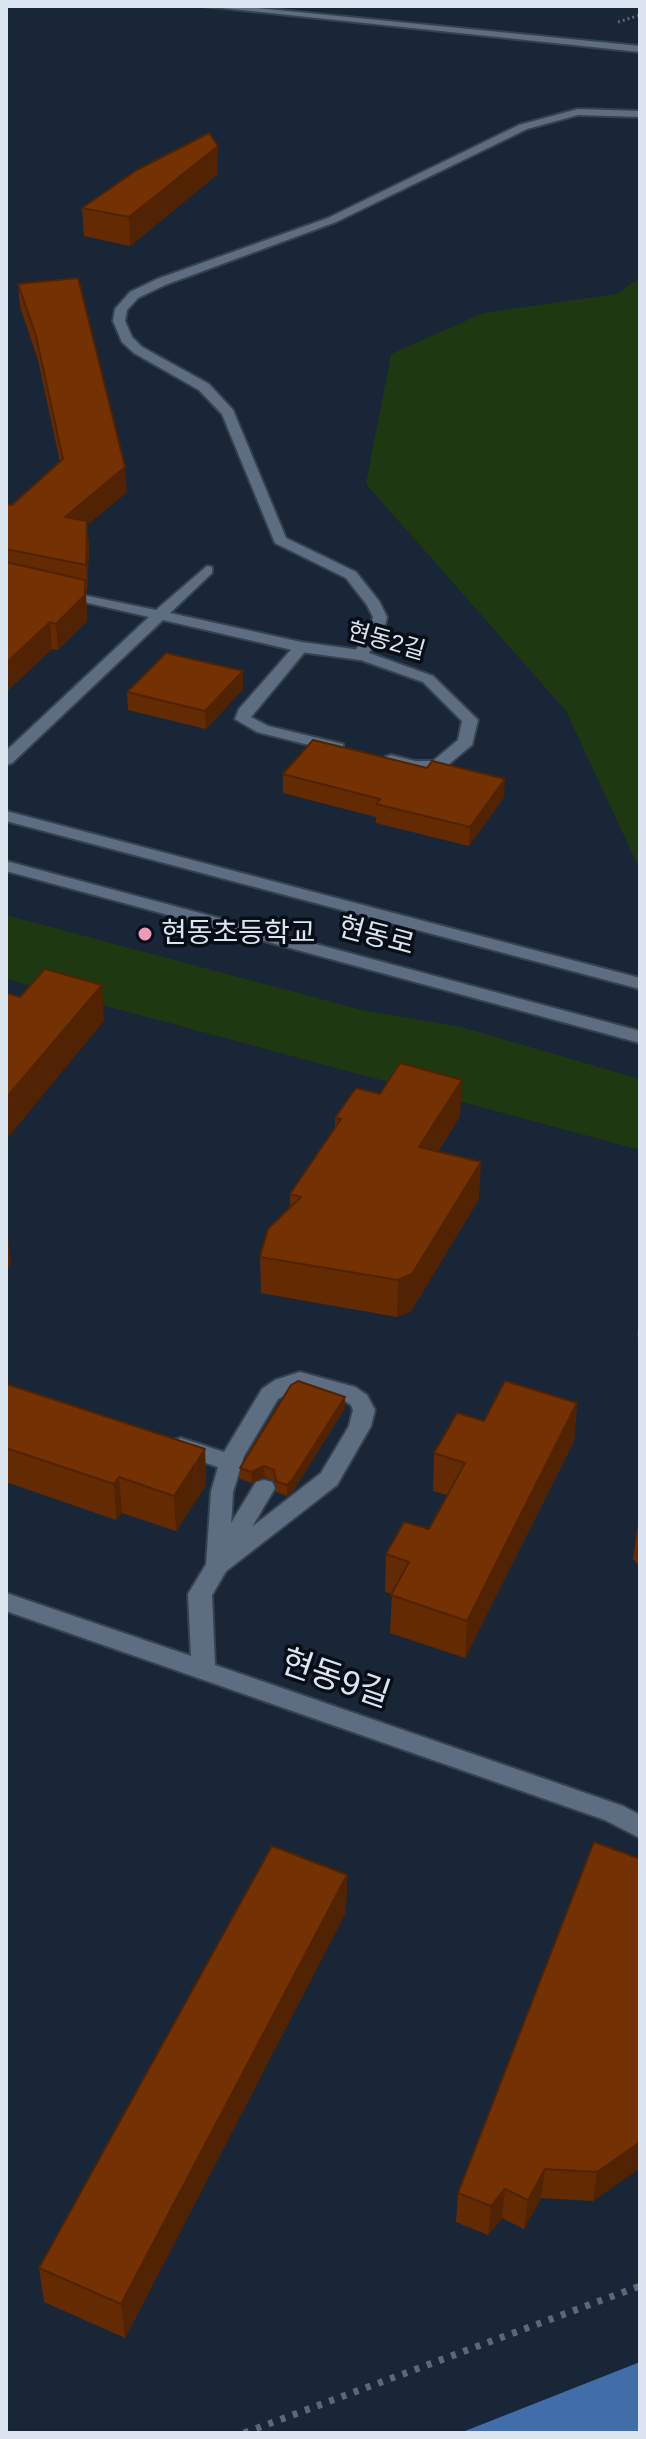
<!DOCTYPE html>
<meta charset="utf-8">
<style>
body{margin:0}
#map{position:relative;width:646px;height:2439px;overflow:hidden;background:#182637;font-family:Arial,sans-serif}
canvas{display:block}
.frame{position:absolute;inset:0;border:8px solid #dbe5f0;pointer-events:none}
</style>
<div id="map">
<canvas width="646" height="2439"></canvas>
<div class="frame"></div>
</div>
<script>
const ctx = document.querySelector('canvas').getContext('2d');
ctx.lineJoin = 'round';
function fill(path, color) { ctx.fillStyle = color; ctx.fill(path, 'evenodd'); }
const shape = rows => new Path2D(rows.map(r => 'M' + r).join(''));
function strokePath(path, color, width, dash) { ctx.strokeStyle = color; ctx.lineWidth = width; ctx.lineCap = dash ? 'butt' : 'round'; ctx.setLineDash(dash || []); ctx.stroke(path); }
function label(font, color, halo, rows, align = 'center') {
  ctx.font = font + ' Arial,"Noto Sans KR",sans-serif'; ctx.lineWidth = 7; ctx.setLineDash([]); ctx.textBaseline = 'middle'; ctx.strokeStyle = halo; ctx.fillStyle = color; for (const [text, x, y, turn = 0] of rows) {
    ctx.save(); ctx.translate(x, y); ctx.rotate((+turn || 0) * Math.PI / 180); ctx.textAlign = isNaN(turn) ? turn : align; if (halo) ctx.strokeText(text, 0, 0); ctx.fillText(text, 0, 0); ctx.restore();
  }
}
fill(shape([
 [640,278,640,870,566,711,366,484,391,354,483,313,616,294],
 [6,915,362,1010,461,1027,640,1079,640,1150,6,979]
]), '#1e3811');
fill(shape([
 [640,2362,640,2433,460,2433]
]), '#416ea9');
const lane = shape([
 [203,6,237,6,640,46,640,52,203,6],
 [578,109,640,111,640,117,578,115,527,129,336,222,165,285,138,298,127,310,125,321,132,337,142,347,209,384,233,410,286,538,356,572,379,601,387,617,384,630,369,653,433,676,478,720,472,745,443,769,415,771,385,763,385,757,391,755,415,761,433,761,458,740,462,721,423,682,355,658,352,655,370,630,373,617,367,605,346,578,275,543,222,414,199,390,134,353,122,342,113,321,115,309,130,292,157,279,328,218,519,125,578,109],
 [301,642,309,647,251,717,268,726,343,744,343,750,337,752,257,732,235,719,239,709,296,644,301,642],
 [300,1372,355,1387,367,1395,375,1410,371,1426,337,1485,225,1572,217,1575,209,1572,206,1566,211,1492,218,1467,173,1452,170,1446,173,1440,181,1438,224,1452,262,1389,275,1380,300,1372],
 [300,1388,340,1398,351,1405,353,1410,349,1426,321,1473,230,1544,233,1492,244,1456,278,1399,300,1388]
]);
const street = shape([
 [207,566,212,567,212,573,170,613,301,642,360,650,368,655,360,660,301,652,163,620,12,763,6,765,6,751,149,617,58,596,58,590,156,610,207,566],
 [264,1480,272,1482,275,1488,212,1595,215,1665,623,1806,640,1815,640,1838,605,1820,6,1611,6,1593,191,1656,188,1594,256,1482,264,1480]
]);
const secondary = shape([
 [6,811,640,978,640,989,6,821,6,811],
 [6,861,640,1031,640,1043,6,871,6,861]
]);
strokePath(lane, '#374250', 4);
strokePath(street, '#374250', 4);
strokePath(secondary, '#374250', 4);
strokePath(shape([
 [618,22,640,15]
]), '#5b6877', 3, [2, 3]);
strokePath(shape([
 [244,2433,640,2286]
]), '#5b6877', 7, [5, 8]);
fill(lane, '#5d6e82');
fill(street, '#5d6e82');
fill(secondary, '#5d6e82');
fill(shape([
 [218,146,218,174,130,246,84,236,82,208],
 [18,284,127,492,87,525,89,547,87,591,86,591,87,621,58,650,52,649,6,692,6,504,12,505,60,462,38,360,20,307],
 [243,671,243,689,206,729,128,710,127,692],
 [283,774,504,797,469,846,376,823,376,817,283,793],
 [460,1116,438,1152,479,1199,411,1311,397,1317,261,1293,260,1257,290,1208,290,1194,335,1128,335,1118],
 [640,1309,640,1338,637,1337],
 [6,1384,205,1449,206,1485,176,1531,122,1513,116,1520,6,1482],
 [577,1403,574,1441,465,1658,390,1633,392,1594,385,1592,386,1554,429,1529,447,1495,433,1491,434,1453,484,1421],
 [345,1408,293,1491,287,1496,276,1492,275,1481,265,1477,252,1483,240,1479,240,1468],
 [640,1517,640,1567,633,1559,638,1523],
 [640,1859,640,2168,593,2201,541,2198,524,2229,502,2218,488,2235,456,2222,458,2193],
 [347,1875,346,1912,125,2338,44,2302,39,2268]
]), '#642b03');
fill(shape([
 [218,146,218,174,130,246,129,217],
 [125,467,127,492,87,525,89,547,87,591,86,565,65,517],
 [85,580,87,621,58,650,56,624],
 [50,622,52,649,6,692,6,663],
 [243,671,243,689,206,729,205,711],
 [505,779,504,797,469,846,470,827],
 [102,985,104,1021,6,1140,6,1098],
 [462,1080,460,1116,418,1184,419,1147],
 [481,1162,479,1199,411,1311,397,1317,398,1280],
 [7,1227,11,1264,6,1271,6,1228],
 [345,1397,345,1408,293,1491,287,1496,287,1485],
 [577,1403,574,1441,465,1658,467,1621],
 [205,1449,206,1485,176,1531,174,1496],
 [264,1466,265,1477,252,1483,251,1472],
 [119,1477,122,1513,116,1520,114,1484],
 [347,1875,346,1912,125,2338,121,2304],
 [640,2142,640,2168,593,2201,597,2172],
 [545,2169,541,2198,524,2229,528,2200],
 [505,2189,502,2218,488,2235,491,2206]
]), '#512302');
const building = shape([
 [209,133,218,146,129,217,82,208,137,170,209,133],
 [78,278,125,467,65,517,87,521,86,565,6,549,6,504,12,505,63,459,36,336,18,284,78,278],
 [6,562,85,580,85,595,56,624,50,622,6,663,6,562],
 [166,653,243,671,205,711,127,692,166,653],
 [313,740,427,768,432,761,505,779,470,827,376,804,380,799,283,774,313,740],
 [45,969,102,985,6,1098,6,993,20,997,45,969],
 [400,1063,462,1080,419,1147,481,1162,412,1274,398,1280,260,1257,268,1229,301,1197,290,1194,341,1119,335,1118,356,1088,380,1094,400,1063],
 [298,1381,345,1397,292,1480,287,1485,276,1481,274,1470,264,1466,251,1472,240,1468,291,1385,298,1381],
 [505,1381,577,1403,467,1621,391,1595,409,1562,386,1554,404,1522,429,1529,465,1463,434,1453,457,1413,484,1421,505,1381],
 [6,1384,205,1449,174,1496,119,1477,114,1484,6,1448,6,1384],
 [594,1842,640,1859,640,2142,597,2172,545,2169,528,2200,505,2189,491,2206,458,2193,594,1842],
 [272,1846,347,1875,121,2304,39,2268,272,1846]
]);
fill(building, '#743203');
strokePath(building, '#512302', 2);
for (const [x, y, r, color] of [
 [145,934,8,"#ef9ab8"]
]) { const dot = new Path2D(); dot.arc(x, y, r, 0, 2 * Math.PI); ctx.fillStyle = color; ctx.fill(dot); strokePath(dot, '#080e16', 3); }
label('24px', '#dbe5f0', '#080e16', [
 ["현동2길",386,642,16]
]);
label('28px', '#dbe5f0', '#080e16', [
 ["현동초등학교",161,934]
], 'left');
label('28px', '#dbe5f0', '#080e16', [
 ["현동로",376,937,15]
]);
label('34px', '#dbe5f0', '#080e16', [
 ["현동9길",335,1680,19]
]);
</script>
